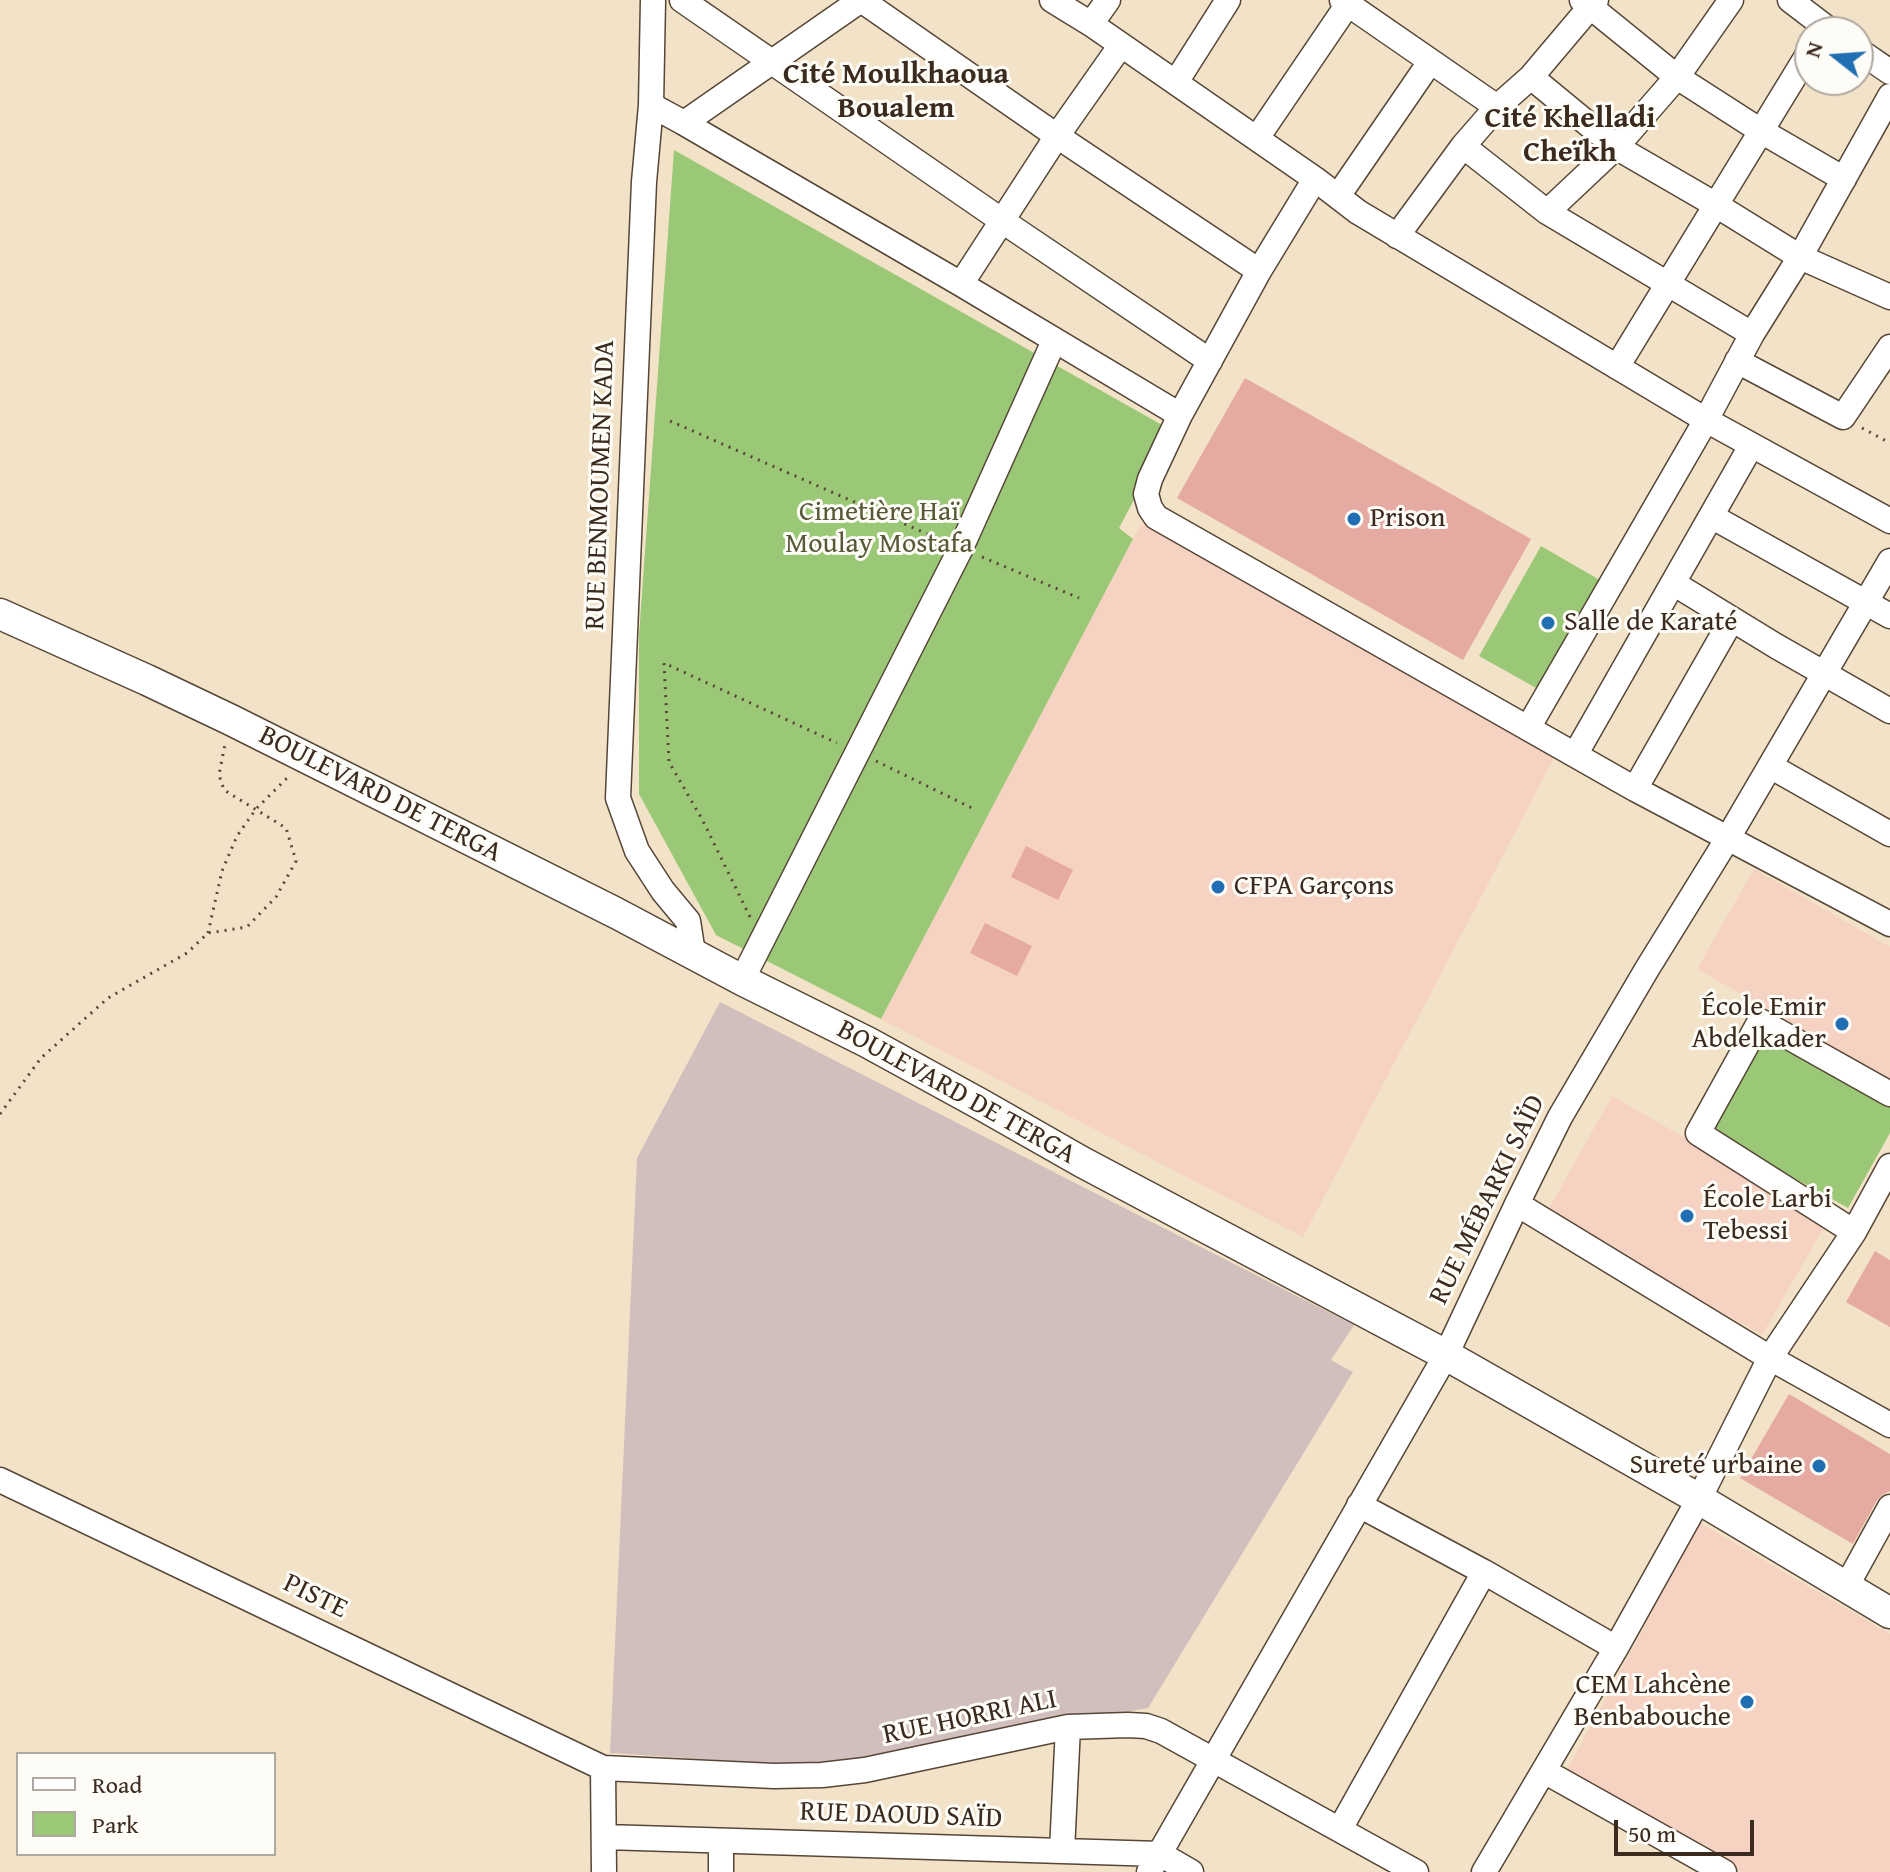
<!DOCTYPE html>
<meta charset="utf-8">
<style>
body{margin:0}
#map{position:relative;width:1890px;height:1872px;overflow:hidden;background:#f2e2c7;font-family:"Gentium Book Plus",serif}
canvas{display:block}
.legend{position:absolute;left:16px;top:1752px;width:260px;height:104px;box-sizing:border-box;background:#fdfcf7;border:2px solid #afa8a0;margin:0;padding:10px 14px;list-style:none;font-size:24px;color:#3b2a1e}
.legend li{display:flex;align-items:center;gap:16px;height:40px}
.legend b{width:40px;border:2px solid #afa8a0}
.north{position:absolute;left:1794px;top:16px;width:80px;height:80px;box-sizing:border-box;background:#fdfcf7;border:2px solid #afa8a0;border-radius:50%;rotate:287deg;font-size:22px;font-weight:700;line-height:32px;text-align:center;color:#3b2a1e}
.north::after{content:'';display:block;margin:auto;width:28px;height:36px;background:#1f6fb2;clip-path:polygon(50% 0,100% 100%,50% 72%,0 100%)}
.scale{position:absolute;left:1614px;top:1820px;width:140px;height:36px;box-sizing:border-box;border:4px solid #3b2a1e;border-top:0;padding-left:10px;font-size:24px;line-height:28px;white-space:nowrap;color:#3b2a1e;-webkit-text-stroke:6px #fdfcf7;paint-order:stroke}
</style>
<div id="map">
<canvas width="1890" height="1872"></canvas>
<ul class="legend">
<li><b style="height:10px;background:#fff"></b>Road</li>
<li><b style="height:22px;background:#9bc876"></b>Park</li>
</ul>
<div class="north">N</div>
<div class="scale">50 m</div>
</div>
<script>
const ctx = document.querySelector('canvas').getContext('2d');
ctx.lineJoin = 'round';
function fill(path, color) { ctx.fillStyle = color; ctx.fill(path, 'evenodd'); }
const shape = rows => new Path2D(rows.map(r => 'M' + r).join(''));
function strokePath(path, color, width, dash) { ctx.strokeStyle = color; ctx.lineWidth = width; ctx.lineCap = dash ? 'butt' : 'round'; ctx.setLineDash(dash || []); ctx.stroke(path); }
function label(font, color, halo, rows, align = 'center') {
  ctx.font = font + ' "Gentium Book Plus",serif'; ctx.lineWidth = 6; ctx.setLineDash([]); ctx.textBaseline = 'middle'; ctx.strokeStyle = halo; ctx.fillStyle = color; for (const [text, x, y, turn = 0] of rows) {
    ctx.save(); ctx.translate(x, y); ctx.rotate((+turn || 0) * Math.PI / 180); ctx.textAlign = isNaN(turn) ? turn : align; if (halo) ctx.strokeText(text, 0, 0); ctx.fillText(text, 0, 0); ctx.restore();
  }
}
fill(shape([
 [1141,524,1555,756,1303,1237,881,1019],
 [1754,869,1890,947,1890,1079,1697,969],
 [1612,1096,1828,1220,1762,1335,1547,1212],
 [1700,1523,1890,1634,1890,1872,1741,1872,1567,1770]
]), '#f6d2c3');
fill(shape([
 [720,1002,1354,1325,1331,1360,1353,1372,1148,1708,823,1767,610,1753,637,1158]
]), '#d1bfbd');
fill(shape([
 [674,150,1171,430,1119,528,1133,539,881,1019,716,935,639,794,639,635],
 [1541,546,1617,590,1556,699,1479,656],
 [1760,1037,1890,1104,1890,1133,1848,1208,1708,1130]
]), '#9bc876');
fill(shape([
 [1245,378,1531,539,1463,660,1177,498],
 [1026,846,1073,870,1058,900,1011,877],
 [985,923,1032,946,1017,976,970,953],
 [1875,1251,1890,1260,1890,1327,1846,1302],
 [1789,1394,1890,1454,1890,1491,1882,1495,1877,1500,1853,1544,1740,1478]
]), '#e5aaa2');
const minor = shape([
 [653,0,651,105,644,182,618,798,637,851,663,891,688,921,693,953],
 [682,0,1001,220,1210,361],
 [861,0,1057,136,1259,271],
 [1052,0,1091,24,1315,179],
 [1342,0,1497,107],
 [1582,0,1677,77,1761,131,1844,179],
 [1790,0,1832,32],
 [1091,24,1108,0],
 [1858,50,1890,72],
 [1531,77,1616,147,1716,205,1800,257,1890,297],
 [1176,82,1228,0],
 [651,105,684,123,961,284,1180,415],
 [684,123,861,0],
 [1257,138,1348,4],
 [1463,146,1547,212,1752,334],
 [1338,196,1430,62],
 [1547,212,1616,147,1677,77,1731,0],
 [1397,236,1463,146,1497,107,1531,77,1596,0],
 [961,284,1057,136,1121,45],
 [1737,361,1843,417,1890,347],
 [1617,367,1810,51],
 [1711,516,1890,616],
 [1890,521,1706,420,1358,212,1315,179,1259,271,1180,415,1150,479,1146,494,1150,508,1156,517,1635,789,1890,924],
 [1673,583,1776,646,1890,711],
 [1528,728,1706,420,1752,334,1800,257,1890,96],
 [1575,755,1751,446],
 [1770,766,1890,834],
 [1635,789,1732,619],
 [742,980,961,548,1054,341],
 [1517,1204,1770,1358,1890,1425],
 [1854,1232,1698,1133,1760,1021,1890,1094],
 [0,1480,603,1768],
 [1359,1505,1484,1572,1616,1648],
 [1846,1587,1890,1507],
 [1544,1771,1724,1872],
 [1340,1829,1484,1572],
 [605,1837,1160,1854,1191,1872],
 [721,1841,721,1872],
 [1062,1851,1068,1727],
 [604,1872,603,1768,774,1776,822,1775,865,1770,1068,1727,1128,1725,1146,1726,1161,1731,1416,1872],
 [1149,1872,1446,1355,1517,1204,1560,1117,1647,969,1728,838,1890,561],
 [1484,1872,1616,1648,1699,1499,1770,1358,1854,1232,1890,1166]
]);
const major = shape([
 [0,614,147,680,231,720,616,913,742,980,867,1042,982,1105,1082,1162,1446,1355,1699,1499,1890,1613]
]);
strokePath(minor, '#564637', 27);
strokePath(major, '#564637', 33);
strokePath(shape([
 [670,421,941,540],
 [1862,428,1890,443],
 [982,557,1079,598],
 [876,761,974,809],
 [750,917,703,821,669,762,664,663,837,743],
 [208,933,222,871,237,836,256,809,288,777],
 [0,1114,41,1058,108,998,187,953,208,933,247,927,276,897,296,861,286,828,224,790,219,775,225,744]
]), '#564637', 3, [2, 6]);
strokePath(minor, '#fff', 24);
strokePath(major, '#fff', 30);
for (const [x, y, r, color] of [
 [1354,519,8,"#1f6fb2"],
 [1548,623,8,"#1f6fb2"],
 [1218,887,8,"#1f6fb2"],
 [1842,1024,8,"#1f6fb2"],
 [1687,1216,8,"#1f6fb2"],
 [1819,1466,8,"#1f6fb2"],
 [1747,1702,8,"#1f6fb2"]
]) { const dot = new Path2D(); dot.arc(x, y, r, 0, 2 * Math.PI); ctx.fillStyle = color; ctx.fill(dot); strokePath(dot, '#fdfcf7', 3); }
label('28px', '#3b2a1e', '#fdfcf7', [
 ["RUE BENMOUMEN KADA",601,485,-88],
 ["BOULEVARD DE TERGA",380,795,27],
 ["BOULEVARD DE TERGA",956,1093,29],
 ["RUE MÉBARKI SAÏD",1488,1200,-64],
 ["PISTE",315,1597,26],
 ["RUE HORRI ALI",970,1718,-12],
 ["RUE DAOUD SAÏD",901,1816,2]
]);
label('28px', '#585938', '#fdfcf7', [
 ["Cimetière Haï",879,513],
 ["Moulay Mostafa",879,545]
]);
label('28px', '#3b2a1e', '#fdfcf7', [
 ["Prison",1370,519],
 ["Salle de Karaté",1564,623],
 ["CFPA Garçons",1234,887],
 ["École Emir",1826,1008,"right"],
 ["Abdelkader",1826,1040,"right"],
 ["École Larbi",1703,1200],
 ["Tebessi",1703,1232],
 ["Sureté urbaine",1803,1466,"right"],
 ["CEM Lahcène",1731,1686,"right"],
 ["Benbabouche",1731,1718,"right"]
], 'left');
label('bold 30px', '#3b2a1e', '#fdfcf7', [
 ["Cité Moulkhaoua",896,75],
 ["Boualem",896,109],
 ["Cité Khelladi",1570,119],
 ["Cheïkh",1570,153]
]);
</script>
